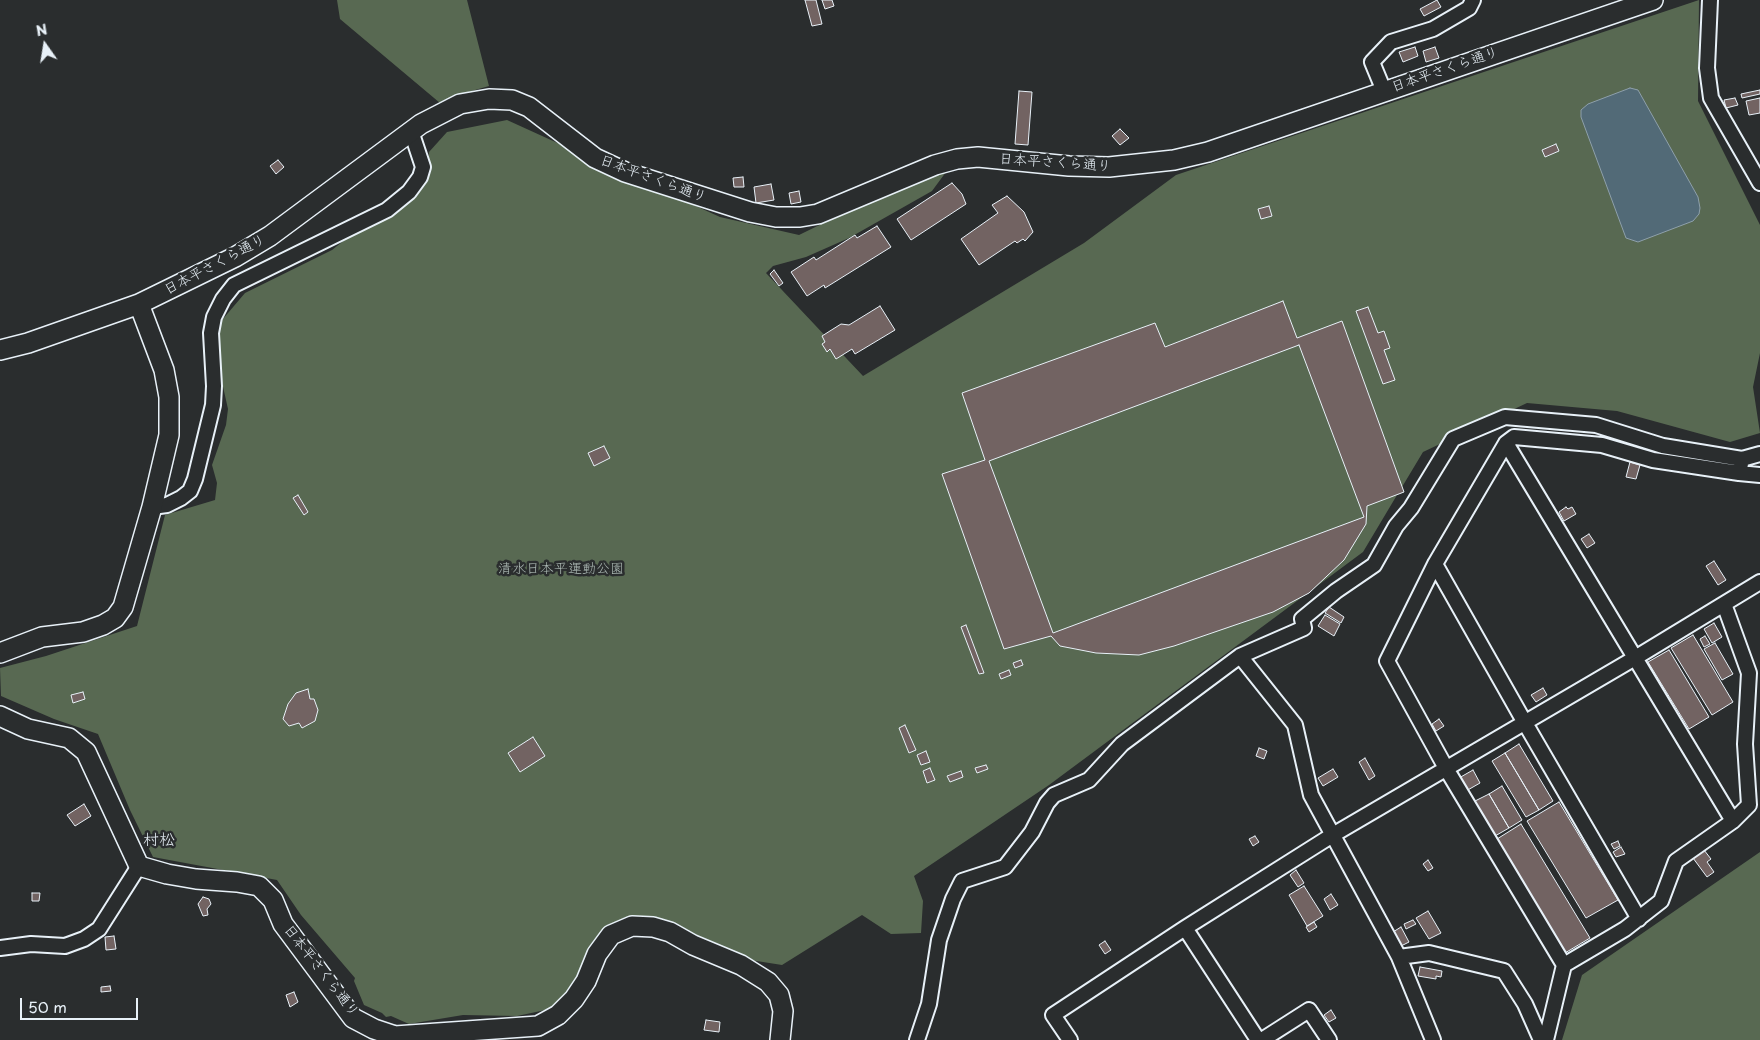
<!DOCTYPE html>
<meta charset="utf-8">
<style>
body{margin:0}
#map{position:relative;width:1760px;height:1040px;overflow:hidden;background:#2a2d2e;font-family:"Playpen Sans",sans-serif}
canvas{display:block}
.north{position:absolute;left:20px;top:20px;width:50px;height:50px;-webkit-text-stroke:4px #2a2d2e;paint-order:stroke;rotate:347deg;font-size:14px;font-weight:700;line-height:20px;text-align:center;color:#e8f1f8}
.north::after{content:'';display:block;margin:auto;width:18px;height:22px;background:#e8f1f8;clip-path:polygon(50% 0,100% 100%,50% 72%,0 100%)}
.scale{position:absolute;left:20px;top:998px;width:118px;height:22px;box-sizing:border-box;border:2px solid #e8f1f8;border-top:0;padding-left:6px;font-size:15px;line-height:18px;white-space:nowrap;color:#e8f1f8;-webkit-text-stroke:4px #2a2d2e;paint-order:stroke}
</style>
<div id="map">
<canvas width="1760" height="1040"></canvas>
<div class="north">N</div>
<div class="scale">50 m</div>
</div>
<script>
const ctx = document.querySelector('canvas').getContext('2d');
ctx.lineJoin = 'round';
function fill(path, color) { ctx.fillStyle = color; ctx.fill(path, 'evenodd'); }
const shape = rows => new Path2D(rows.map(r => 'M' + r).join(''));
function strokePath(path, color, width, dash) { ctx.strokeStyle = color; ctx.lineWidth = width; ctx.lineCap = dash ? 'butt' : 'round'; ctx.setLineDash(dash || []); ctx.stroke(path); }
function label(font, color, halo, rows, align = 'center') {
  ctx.font = font + ' "Playpen Sans","Klee One",sans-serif'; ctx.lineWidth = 5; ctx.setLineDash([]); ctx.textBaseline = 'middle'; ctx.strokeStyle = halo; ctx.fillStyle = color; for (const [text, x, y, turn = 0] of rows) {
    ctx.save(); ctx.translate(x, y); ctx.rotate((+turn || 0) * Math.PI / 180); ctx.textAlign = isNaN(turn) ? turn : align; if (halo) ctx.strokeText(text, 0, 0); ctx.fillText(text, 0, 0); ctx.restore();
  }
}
fill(shape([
 [337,0,467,0,489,86,451,97,440,103,340,19],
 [1699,0,1698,101,1760,225,1760,353,1753,387,1760,433,1730,442,1617,411,1527,403,1423,452,1402,487,1404,492,1397,495,1363,552,1049,785,914,876,923,901,921,933,891,934,862,915,782,965,744,959,673,926,605,936,580,975,555,1008,517,1016,463,1015,409,1024,391,1016,386,1017,382,1013,364,1005,354,981,355,978,301,915,277,880,153,857,130,810,98,734,54,719,1,696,0,668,46,656,137,626,165,515,215,500,217,483,212,465,226,425,228,409,211,333,245,293,332,250,347,238,402,205,427,173,429,152,447,132,507,120,720,217,799,235,932,170,946,172,932,191,849,238,806,257,773,266,766,273,863,376,1084,243,1176,175],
 [1760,852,1760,1040,1562,1040,1582,975]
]), '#586952');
const water = shape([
 [1630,88,1638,90,1698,197,1700,208,1699,214,1693,221,1638,242,1626,238,1581,117,1581,110,1588,104,1630,88]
]);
fill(water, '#526a77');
strokePath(water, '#8ea0ab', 1);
const building = shape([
 [805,0,816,0,822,24,812,26,805,0],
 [822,0,832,0,834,6,825,9,822,0],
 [1437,0,1441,7,1424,16,1420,9,1437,0],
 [1415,47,1418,56,1403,62,1399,52,1415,47],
 [1435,47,1439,58,1426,62,1423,51,1435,47],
 [1760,90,1760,94,1742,98,1741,94,1760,90],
 [1019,91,1032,92,1028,145,1015,144,1019,91],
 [1735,98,1738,105,1726,108,1724,100,1735,98],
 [1760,98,1760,113,1749,115,1746,101,1760,98],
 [1120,129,1129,138,1120,145,1112,136,1120,129],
 [1556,144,1559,151,1545,157,1542,150,1556,144],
 [278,160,284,167,276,174,270,166,278,160],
 [743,177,744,187,734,187,733,178,743,177],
 [952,183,962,194,966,204,911,240,897,219,952,183],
 [771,184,774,200,756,203,754,187,771,184],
 [799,191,801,202,791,204,789,193,799,191],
 [1007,196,1024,212,1033,232,1025,241,1023,239,1017,243,1015,241,979,265,961,239,998,213,992,205,1007,196],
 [1269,206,1272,216,1261,219,1258,209,1269,206],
 [877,226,891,247,825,288,824,285,807,296,791,272,814,257,816,260,855,235,857,238,877,226],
 [774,270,783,283,779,286,770,274,774,270],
 [1283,301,1297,338,1342,321,1404,492,1367,506,1366,524,1344,560,1309,593,1273,612,1174,646,1139,655,1096,653,1060,646,1051,636,1004,649,942,474,985,460,962,393,1155,323,1165,347,1283,301],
 [1299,345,1364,517,1053,633,989,461,1299,345],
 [880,306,895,330,855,354,852,349,836,359,830,349,827,352,822,344,825,342,822,336,841,324,849,325,880,306],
 [1368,307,1378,333,1384,331,1390,348,1384,350,1395,380,1383,384,1356,311,1368,307],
 [604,446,610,458,594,466,588,453,604,446],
 [1630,462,1640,465,1636,479,1626,477,1630,462],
 [298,495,308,512,304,515,293,498,298,495],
 [1566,507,1568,509,1572,507,1576,514,1564,521,1559,512,1566,507],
 [1589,534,1595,543,1587,548,1581,539,1589,534],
 [1714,561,1726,580,1718,585,1706,566,1714,561],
 [1329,607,1344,617,1341,623,1325,613,1329,607],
 [1325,615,1340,624,1334,636,1318,626,1325,615],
 [1714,623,1722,637,1712,643,1704,629,1714,623],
 [966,625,984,673,979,674,961,627,966,625],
 [1693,635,1733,702,1712,715,1671,648,1693,635],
 [1705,636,1710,644,1704,647,1700,639,1705,636],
 [1715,643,1733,674,1722,680,1704,649,1715,643],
 [1669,650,1709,717,1689,729,1648,662,1669,650],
 [1021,660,1023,665,1015,668,1013,663,1021,660],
 [1009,670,1011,675,1001,679,999,674,1009,670],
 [1543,688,1547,695,1536,702,1531,695,1543,688],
 [308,689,310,699,314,699,318,710,315,721,302,728,299,723,289,726,283,719,288,704,296,693,308,689],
 [83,692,85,699,73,703,71,695,83,692],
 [1439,719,1444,726,1436,731,1432,724,1439,719],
 [905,725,916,750,909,753,899,728,905,725],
 [533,737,545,756,520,772,508,753,533,737],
 [1519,744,1553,801,1539,810,1505,753,1519,744],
 [1259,748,1267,751,1264,759,1256,756,1259,748],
 [926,751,930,762,921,765,917,755,926,751],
 [1505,753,1539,810,1526,817,1492,761,1505,753],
 [1365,758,1375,776,1369,780,1359,762,1365,758],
 [986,765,988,769,977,773,975,768,986,765],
 [930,768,935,780,927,783,923,771,930,768],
 [1333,769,1338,777,1323,786,1318,778,1333,769],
 [1473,770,1480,783,1466,791,1459,778,1473,770],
 [961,771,963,777,950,782,947,776,961,771],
 [1502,786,1522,820,1509,828,1489,794,1502,786],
 [1489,794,1509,828,1495,836,1475,801,1489,794],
 [1559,802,1618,900,1586,918,1527,821,1559,802],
 [84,804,91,816,75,826,67,815,84,804],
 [1521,824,1590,938,1565,953,1497,839,1521,824],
 [1255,836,1259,842,1253,846,1249,839,1255,836],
 [1618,841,1620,846,1614,849,1611,844,1618,841],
 [1621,847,1625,854,1616,857,1613,852,1621,847],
 [1704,850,1711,859,1707,862,1714,872,1707,877,1693,858,1704,850],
 [1428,860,1433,868,1428,871,1423,864,1428,860],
 [1296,870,1304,883,1298,887,1290,875,1296,870],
 [1304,886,1323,916,1307,926,1289,895,1304,886],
 [32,893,40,893,39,901,32,901,32,893],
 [1331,894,1338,905,1330,910,1324,899,1331,894],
 [203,897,209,899,211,904,207,909,208,915,203,916,198,904,203,897],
 [1428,911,1441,933,1429,939,1416,918,1428,911],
 [1413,920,1416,924,1406,929,1404,924,1413,920],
 [1314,922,1317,927,1309,932,1306,927,1314,922],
 [1401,927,1409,942,1401,946,1393,932,1401,927],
 [114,936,116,949,106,950,105,937,114,936],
 [1105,941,1111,950,1105,954,1099,945,1105,941],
 [1420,967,1442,971,1441,977,1436,976,1436,979,1418,976,1420,967],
 [110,986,111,991,101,992,101,987,110,986],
 [294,992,298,1002,290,1007,286,995,294,992],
 [1331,1010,1336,1018,1329,1022,1324,1015,1331,1010],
 [706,1020,720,1022,719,1032,704,1030,706,1020]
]);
fill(building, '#726362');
strokePath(building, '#e8f1f8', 1);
const street = shape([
 [1710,0,1707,68,1711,98,1760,183],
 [1384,91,1372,62,1391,42,1433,29,1469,8,1473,0],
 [1506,443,1733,821],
 [1739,473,1760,475],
 [152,507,167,505,181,498,190,491,195,479,213,405,214,386,211,333,214,317,223,299,234,285,387,210,409,192,420,177,423,167,411,131],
 [1435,564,1525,723,1639,919],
 [1240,656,1295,725,1311,795,1399,957,1433,1040],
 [1185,928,1258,1040],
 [0,948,31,944,65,946,84,939,99,929,139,866],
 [1399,957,1429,953,1504,971,1525,1004,1541,1040],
 [1564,965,1625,929,1661,901,1676,861,1733,821,1749,805,1745,744,1749,673,1724,604],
 [917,1040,929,1004,939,940,953,899,962,881,1005,867,1032,832,1047,803,1054,795,1089,780,1122,744,1240,656,1304,628,1302,619,1336,591,1374,565,1396,526,1411,508,1453,439,1505,417,1596,425,1663,446,1742,459,1760,454],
 [1070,1040,1053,1015,1185,928,1331,836,1635,658,1760,582],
 [1262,1040,1309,1010,1329,1040],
 [1546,1040,1564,965,1447,770,1387,661,1435,564,1506,443,1514,437,1602,445,1653,460,1739,473,1742,459]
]);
const secondary = shape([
 [0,350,28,343,139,304],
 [0,653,42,637,83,632,103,625,115,618,123,607,152,507,169,435,169,397,164,370,139,304,235,257,270,236,421,124,460,104,489,99,512,100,529,107,595,158,625,172,750,212,776,217,800,217,818,214,935,165,957,159,978,157,1069,166,1109,167,1174,160,1208,152,1653,0],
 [0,716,28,729,69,738,86,752,139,866,167,874,196,879,237,882,259,886,273,900,283,924,353,1018,374,1029,395,1036,538,1026,558,1015,574,999,586,981,597,954,611,935,632,926,653,927,670,932,693,945,741,965,768,982,779,995,783,1011,780,1040]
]);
strokePath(street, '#e8f1f8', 18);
strokePath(secondary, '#e8f1f8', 22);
strokePath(street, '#2a2d2e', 14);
strokePath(secondary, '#2a2d2e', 19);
label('14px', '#e8f1f8', '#2a2d2e', [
 ["日本平さくら通り",1445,70,-19],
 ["日本平さくら通り",1055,163,4],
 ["日本平さくら通り",653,179,20],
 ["日本平さくら通り",215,265,-28],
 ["日本平さくら通り",321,971,52]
]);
label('14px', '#aebbb6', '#2a2d2e', [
 ["清水日本平運動公園",561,569]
]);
label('16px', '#e8f1f8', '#2a2d2e', [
 ["村松",159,841]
]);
</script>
